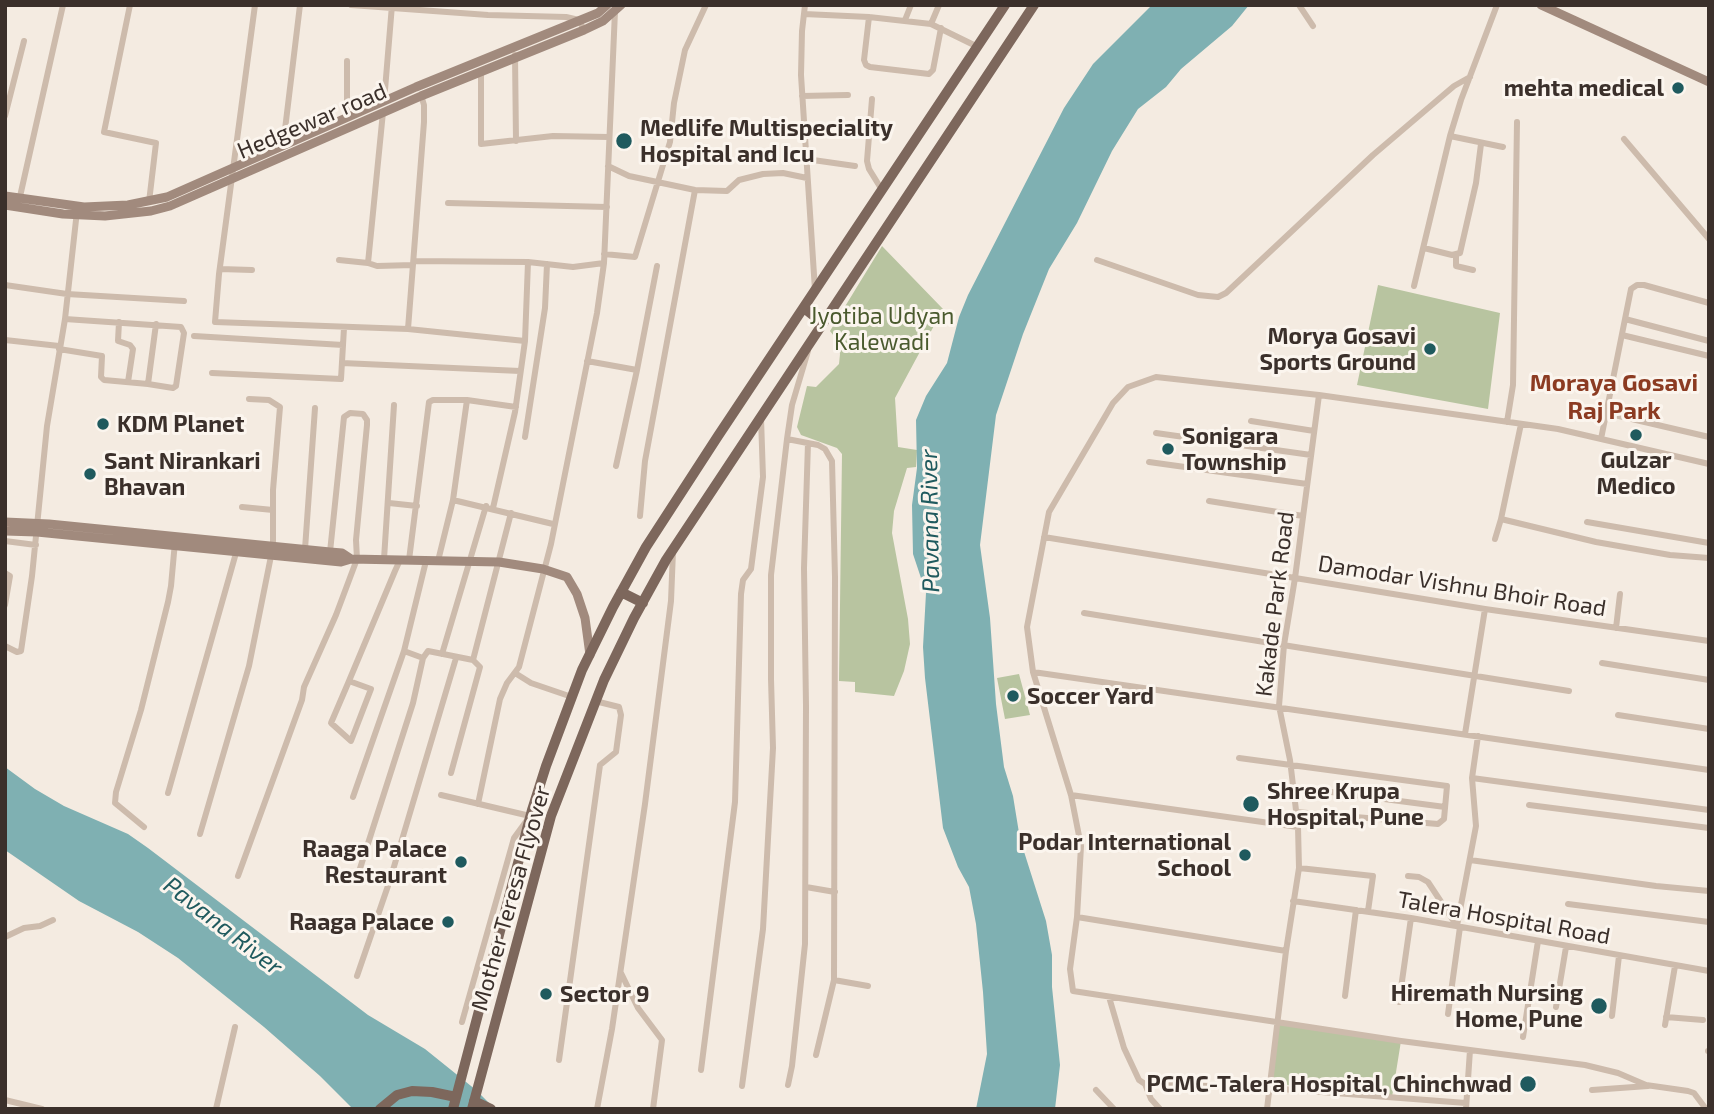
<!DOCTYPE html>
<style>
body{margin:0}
#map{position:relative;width:1714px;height:1114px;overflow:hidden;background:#f4ebe1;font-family:"Exo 2",sans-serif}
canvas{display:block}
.frame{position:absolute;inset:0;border:7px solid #3b302b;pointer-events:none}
</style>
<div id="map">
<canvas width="1714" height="1114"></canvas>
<div class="frame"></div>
</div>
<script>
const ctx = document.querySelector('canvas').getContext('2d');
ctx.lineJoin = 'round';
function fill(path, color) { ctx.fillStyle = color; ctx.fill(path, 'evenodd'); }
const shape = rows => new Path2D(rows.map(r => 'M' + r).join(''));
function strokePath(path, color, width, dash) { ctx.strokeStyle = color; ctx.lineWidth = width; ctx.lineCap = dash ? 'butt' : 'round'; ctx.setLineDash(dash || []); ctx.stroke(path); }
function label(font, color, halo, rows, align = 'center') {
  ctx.font = font + ' "Exo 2",sans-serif'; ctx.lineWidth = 6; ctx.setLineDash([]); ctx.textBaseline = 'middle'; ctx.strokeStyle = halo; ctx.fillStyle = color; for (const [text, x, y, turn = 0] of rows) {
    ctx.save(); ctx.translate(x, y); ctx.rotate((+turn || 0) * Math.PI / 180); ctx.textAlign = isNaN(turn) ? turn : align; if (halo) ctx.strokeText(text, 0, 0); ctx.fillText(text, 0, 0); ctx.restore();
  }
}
fill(shape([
 [882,246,943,309,895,398,898,447,917,450,916,467,907,468,894,511,892,533,908,619,910,644,904,671,894,696,855,692,855,682,839,681,842,454,837,448,801,435,797,427,807,386,816,387,839,364,840,354,837,340,830,331],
 [1378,285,1500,313,1488,409,1357,385],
 [1019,674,1030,715,1005,719,997,678],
 [1278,1021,1401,1041,1392,1097,1269,1083]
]), '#b8c4a0');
fill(shape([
 [1152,5,1249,5,1232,26,1181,69,1166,87,1138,109,1112,151,1077,223,1049,269,1023,334,996,415,980,545,990,618,996,704,1004,767,1013,796,1020,839,1046,921,1052,955,1052,987,1060,1065,1055,1109,976,1109,987,1054,983,992,976,924,969,887,958,867,943,828,925,678,923,647,926,593,913,554,912,505,917,468,916,420,926,396,947,363,959,317,968,295,1064,108,1093,64],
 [5,767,35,789,64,806,128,834,148,848,368,1015,425,1049,476,1090,495,1109,353,1109,320,1076,264,1027,178,958,138,932,79,901,5,850]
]), '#7fb0b2');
strokePath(shape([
 [130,5,104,132,156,143,149,202],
 [255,5,219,274,215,322,408,329,525,341],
 [351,5,488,15,566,17,579,20,584,30],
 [805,5,802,31,801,75,815,290],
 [1299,5,1313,26],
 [804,14,869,17,931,24,978,47],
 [869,17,864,60,866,65,870,67,929,74,933,70,941,28],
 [905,20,911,5],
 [931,24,939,5],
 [515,55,516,141],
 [347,61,347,118],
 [481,72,481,144,553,136,609,137],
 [802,96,848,95],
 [872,99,867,161,869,169,882,190],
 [384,102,392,5],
 [383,112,368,263,377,266,413,265],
 [5,116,24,41],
 [1450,136,1503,147],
 [1624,139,1709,239],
 [283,146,300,5],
 [806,159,855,166],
 [608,166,629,176,695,190,727,191,739,180,763,174,783,173,807,178],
 [19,201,63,5],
 [448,203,607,207],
 [1424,248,1452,255,1460,253,1476,183,1481,144],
 [604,254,635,257,670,142,674,103,685,50,706,5],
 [1456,255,1456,266,1473,270],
 [339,260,368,263],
 [1097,260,1198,295,1218,297,1226,293,1373,155,1454,86,1470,77],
 [414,261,528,262,573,267,604,263],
 [220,269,252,270],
 [5,285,67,294,184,301],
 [1414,286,1450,136,1461,100,1497,5],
 [65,319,181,327,184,333,176,386,173,388,148,384],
 [1625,319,1709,341],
 [119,322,118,341,130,345,133,349,128,382],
 [408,329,424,122,424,105,421,95],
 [1622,335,1709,356],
 [194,336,343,345],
 [5,340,59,346],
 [59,349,102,356,101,377,104,380,148,384,156,324],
 [808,351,792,405,787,439,818,445,825,449,832,461,835,577,834,980,816,1055],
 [587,361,637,370,616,466],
 [342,363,520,371],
 [637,370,657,266],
 [212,373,341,379,344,328],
 [1606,413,1709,437],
 [1251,421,1314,431],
 [1507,422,1513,385,1517,122],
 [1521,424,1501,519,1596,542,1670,555,1709,558],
 [1156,433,1311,455],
 [525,437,545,308,547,264],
 [1601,439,1631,289,1637,285,1644,285,1709,303],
 [1149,462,1307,484],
 [453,500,553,524],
 [1209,501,1303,516],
 [389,503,417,506],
 [242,507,273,510],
 [493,508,515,412,525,341,528,262],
 [640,516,645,461,695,190],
 [1587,522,1709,543],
 [1044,537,1485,609,1709,641],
 [1495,539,1501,519],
 [5,541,36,545],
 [305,549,315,408],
 [384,559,394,405],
 [409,560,429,402,433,400,467,400,516,407],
 [438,561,453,500,467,400],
 [5,573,10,576,5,605],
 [1084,613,1569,691],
 [1616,628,1620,594],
 [5,646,17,652,21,651,32,576,47,426,65,319,77,211],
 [404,651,423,658],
 [442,654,486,506],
 [473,660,511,513],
 [1602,663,1709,680],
 [1033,672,1709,770],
 [515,673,531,683,572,697],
 [349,681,371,689,351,741,331,723,349,681,395,571,400,560],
 [1618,715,1709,729],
 [1465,734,1485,609],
 [1239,758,1447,786,1444,819,1438,824,1296,812],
 [1472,778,1709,810],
 [1293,787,1445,807],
 [168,793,236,553],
 [441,795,530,816,514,838,462,1022],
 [1071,795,1298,827],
 [353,797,404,651,426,561],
 [478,804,500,699,507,683,519,667,551,544,597,313,604,263,615,11],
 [1529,805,1709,828],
 [144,827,115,803,116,792,141,710,168,602,171,586,175,542],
 [200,834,249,666,273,546,273,490,280,407,269,400,249,399],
 [1470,860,1656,886,1709,891],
 [1299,868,1373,876,1368,911],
 [238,876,302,700,304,687,336,615,357,559,356,540,367,425,367,420,363,414,350,413,344,417,330,552],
 [1408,876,1419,877,1428,882,1457,926],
 [356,881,413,703,423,658,428,651,473,660,480,667,451,773],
 [806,887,835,892],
 [1293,901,1411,918,1709,971],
 [1568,904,1709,922],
 [1077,917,1286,951],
 [1457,926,1476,826,1472,778,1478,736],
 [5,937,24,928,40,926,53,920],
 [621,973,638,1008,662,1040,653,1109],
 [357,976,390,880,456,658],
 [834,980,868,986],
 [1345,996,1356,910],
 [1109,997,1124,1048,1139,1080,1145,1084,1151,1099,1160,1109],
 [1399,1002,1411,918],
 [1556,1007,1566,947],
 [1448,1014,1460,927],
 [1612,1016,1619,956],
 [1666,1017,1703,1020],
 [1665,1025,1675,966],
 [1523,1037,1538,941],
 [1708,1051,1709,1051],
 [559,1060,600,765,616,752,621,715,619,707,595,701],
 [701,1070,735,802,741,594,743,580,751,569,763,477,761,418],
 [1145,1084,1269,1088,1466,1103],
 [788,1085,792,1066,805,944,806,706,804,568,808,443],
 [742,1086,763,929,773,748,771,679,771,575,787,439],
 [1096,1090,1114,1109],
 [1592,1090,1648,1086],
 [5,1100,42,1109],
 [216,1109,235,1027],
 [597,1109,612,1029,645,804,671,601,673,551],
 [1267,1109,1286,951,1299,868,1298,827,1290,760,1279,706,1284,645,1295,578,1319,395],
 [1466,1109,1470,1050],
 [1706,1109,1694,1093,1688,1091,1646,1085,1618,1073,1585,1065,1401,1041,1073,991,1070,969,1077,917,1081,846,1071,795,1033,672,1027,627,1049,512,1113,403,1128,387,1156,377,1319,395,1558,429,1709,464]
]), '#cdbbac', 6);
strokePath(shape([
 [1541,5,1709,82],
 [5,196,84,207,128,205,167,197,416,87,598,13,607,5],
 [5,205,63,214,105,216,151,211,170,206,421,96,584,30,603,21,621,5],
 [5,522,49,524,330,552,342,553,351,559],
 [5,531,37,532,341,562,351,559,499,562,543,569,567,577,577,594,585,618,590,655]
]), '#a18a7d', 9);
strokePath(shape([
 [804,308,823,323],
 [621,592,643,603],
 [474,1101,491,1109],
 [380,1109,397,1095,412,1091,432,1092,456,1097],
 [453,1109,532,810,546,766,582,670,613,607,646,547,718,436,1005,5],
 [472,1109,551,816,604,680,634,618,666,560,1034,5]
]), '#7d675c', 10);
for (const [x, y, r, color] of [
 [1678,88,7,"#1f5a5e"],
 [624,141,9,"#1f5a5e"],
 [1430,349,7,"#1f5a5e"],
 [103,424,7,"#1f5a5e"],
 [1636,435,7,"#1f5a5e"],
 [1168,449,7,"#1f5a5e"],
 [90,474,7,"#1f5a5e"],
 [1013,696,7,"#1f5a5e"],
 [1251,804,9,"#1f5a5e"],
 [1245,855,7,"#1f5a5e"],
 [461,862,7,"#1f5a5e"],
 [448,922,7,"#1f5a5e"],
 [546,994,7,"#1f5a5e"],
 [1599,1006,9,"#1f5a5e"],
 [1528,1084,9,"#1f5a5e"]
]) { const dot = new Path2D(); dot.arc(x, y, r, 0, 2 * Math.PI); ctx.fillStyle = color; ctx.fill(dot); strokePath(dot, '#fbf5ee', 2.5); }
label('bold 23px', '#3b302b', '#fbf5ee', [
 ["mehta medical",1664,88],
 ["Medlife Multispeciality",640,128,"left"],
 ["Hospital and Icu",640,154,"left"],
 ["Morya Gosavi",1416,336],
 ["Sports Ground",1416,362],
 ["KDM Planet",117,424,"left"],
 ["Sonigara",1182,436,"left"],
 ["Township",1182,462,"left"],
 ["Gulzar",1636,460,"center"],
 ["Medico",1636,486,"center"],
 ["Sant Nirankari",104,461,"left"],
 ["Bhavan",104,487,"left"],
 ["Soccer Yard",1027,696,"left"],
 ["Shree Krupa",1267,791,"left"],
 ["Hospital, Pune",1267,817,"left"],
 ["Podar International",1231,842],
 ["School",1231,868],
 ["Raaga Palace",447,849],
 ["Restaurant",447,875],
 ["Raaga Palace",434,922],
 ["Hiremath Nursing",1583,993],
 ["Home, Pune",1583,1019],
 ["Sector 9",560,994,"left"],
 ["PCMC-Talera Hospital, Chinchwad",1512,1084]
], 'right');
label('23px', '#3b302b', '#fbf5ee', [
 ["Hedgewar road",312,121,-23],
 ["Damodar Vishnu Bhoir Road",1462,586,9],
 ["Kakade Park Road",1275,604,-83],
 ["Mother Teresa Flyover",511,898,-74],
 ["Talera Hospital Road",1504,918,10]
]);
label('23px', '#4a5a2e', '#fbf5ee', [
 ["Jyotiba Udyan",882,316],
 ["Kalewadi",882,342]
]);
label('bold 24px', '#8c3b22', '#fbf5ee', [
 ["Moraya Gosavi",1614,383],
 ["Raj Park",1614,411]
]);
label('italic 24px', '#1f5a5e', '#fbf5ee', [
 ["Pavana River",930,521,-91],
 ["Pavana River",223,926,38]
]);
</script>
